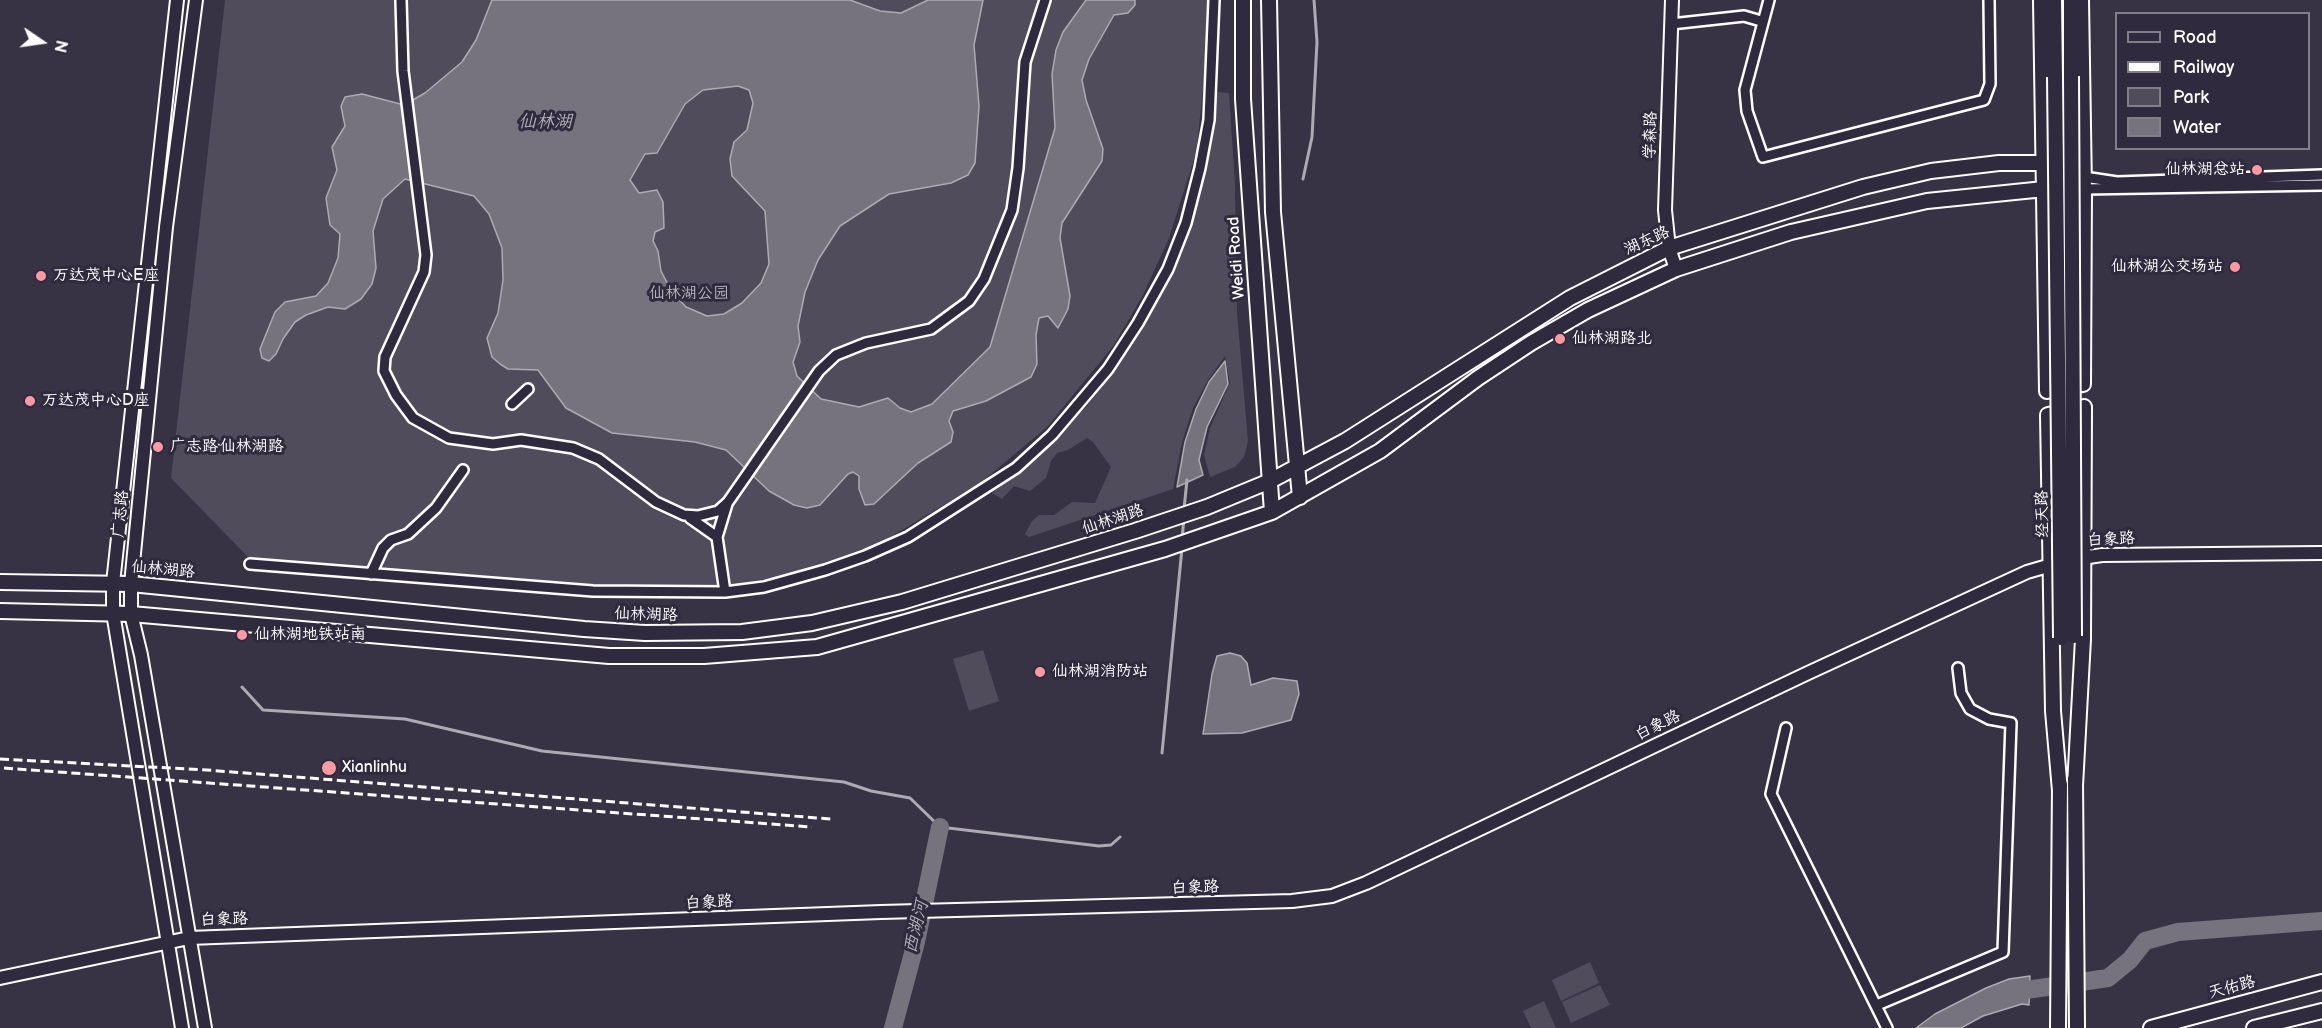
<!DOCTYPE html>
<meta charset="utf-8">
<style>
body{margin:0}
#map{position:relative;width:2322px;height:1028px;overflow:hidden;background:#373345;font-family:"Balsamiq Sans",sans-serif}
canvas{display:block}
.legend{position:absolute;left:2115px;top:12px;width:195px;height:138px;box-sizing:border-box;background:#2f2a3d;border:2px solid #827f8b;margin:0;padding:8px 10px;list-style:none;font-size:18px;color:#fff}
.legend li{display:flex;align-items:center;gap:12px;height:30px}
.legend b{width:30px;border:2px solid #827f8b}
.north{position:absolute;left:12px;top:12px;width:60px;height:60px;-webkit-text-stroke:4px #2f2a3d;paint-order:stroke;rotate:103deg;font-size:16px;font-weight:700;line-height:24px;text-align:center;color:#fff}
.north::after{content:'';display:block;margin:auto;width:21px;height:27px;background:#fff;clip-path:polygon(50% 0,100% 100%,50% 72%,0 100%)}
</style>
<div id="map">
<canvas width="2322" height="1028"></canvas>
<ul class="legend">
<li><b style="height:8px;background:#2f2a3d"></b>Road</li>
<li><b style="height:8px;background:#fff"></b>Railway</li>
<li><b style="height:16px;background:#514c5c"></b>Park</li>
<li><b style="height:16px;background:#76737f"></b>Water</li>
</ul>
<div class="north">N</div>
</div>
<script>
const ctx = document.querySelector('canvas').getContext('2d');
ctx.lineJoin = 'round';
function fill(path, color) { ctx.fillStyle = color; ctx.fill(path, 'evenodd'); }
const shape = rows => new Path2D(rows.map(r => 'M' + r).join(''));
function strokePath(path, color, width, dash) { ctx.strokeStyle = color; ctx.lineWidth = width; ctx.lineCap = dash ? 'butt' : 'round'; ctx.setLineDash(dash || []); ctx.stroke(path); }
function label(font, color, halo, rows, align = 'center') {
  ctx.font = font + ' "Balsamiq Sans","LXGW WenKai TC",sans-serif'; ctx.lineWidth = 6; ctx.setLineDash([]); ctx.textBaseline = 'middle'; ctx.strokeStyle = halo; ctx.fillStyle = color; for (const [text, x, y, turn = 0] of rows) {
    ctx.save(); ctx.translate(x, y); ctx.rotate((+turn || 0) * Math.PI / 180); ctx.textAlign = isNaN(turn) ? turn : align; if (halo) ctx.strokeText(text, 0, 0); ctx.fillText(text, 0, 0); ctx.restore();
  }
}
fill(shape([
 [225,0,1207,0,1206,63,1196,153,1169,238,1143,295,1114,345,1047,427,979,484,882,542,831,563,782,576,731,585,677,588,578,585,250,559,171,478],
 [1217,92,1229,93,1235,184,1237,313,1248,441,1244,457,1235,467,1210,477,1204,455,1210,428,1230,383,1225,356,1208,380,1193,408,1182,442,1173,489,1029,537,1025,534,1032,521,1039,515,1054,515,1072,502,1095,503,1111,467,1093,442,1087,438,1068,450,1057,453,1051,461,1046,478,1030,491,1014,486,1002,499,992,493,1059,436,1087,406,1111,375,1152,312,1195,211,1207,165],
 [983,650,999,701,969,711,953,659],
 [1590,962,1599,983,1561,1001,1552,980],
 [1600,985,1610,1005,1571,1023,1562,1002],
 [1544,1001,1556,1028,1531,1028,1523,1011]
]), '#514c5c');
const water = shape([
 [492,0,850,0,880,11,901,13,928,0,983,0,974,45,979,106,975,163,968,175,951,183,889,194,840,226,818,260,805,292,798,326,800,342,793,362,797,376,821,399,859,407,888,398,900,408,911,412,932,404,990,347,1055,128,1052,74,1056,50,1063,32,1086,0,1135,0,1135,5,1128,13,1114,15,1089,59,1082,80,1086,100,1103,149,1102,161,1062,223,1060,238,1070,296,1068,309,1058,328,1048,316,1039,318,1036,335,1037,364,1031,377,986,401,953,411,949,421,953,432,951,442,918,463,874,504,865,505,859,489,859,476,853,472,848,474,820,505,807,508,794,505,769,491,726,450,695,442,612,433,566,408,538,370,508,369,500,364,492,357,487,338,498,313,503,280,502,248,489,214,474,196,405,179,383,199,373,231,376,268,372,284,361,299,345,309,328,307,306,315,295,322,283,339,276,354,269,361,262,358,260,349,275,312,285,302,316,296,328,283,338,258,340,234,330,225,326,198,337,170,332,147,345,126,341,106,345,97,362,94,404,105,425,93,462,62,476,40,492,0],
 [738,86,749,90,753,103,747,130,734,142,730,159,732,176,765,211,769,264,761,283,742,303,724,314,707,316,686,307,672,292,661,271,658,251,653,241,655,232,664,228,663,202,657,190,639,193,630,180,645,154,657,153,685,104,703,90,738,86],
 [1225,361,1228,384,1207,427,1199,460,1203,475,1177,487,1185,442,1196,409,1209,382,1225,361],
 [1230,653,1241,656,1247,663,1251,685,1273,678,1297,681,1299,694,1291,720,1242,733,1203,734,1212,674,1217,656,1230,653],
 [2030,976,2029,1005,2022,1004,1983,1016,1961,1028,1916,1028,1935,1014,1986,988,2009,979,2030,976]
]);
fill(water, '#76737f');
strokePath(water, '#adabb2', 1.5);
strokePath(shape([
 [1303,179,1312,137,1317,42,1314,0],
 [1184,509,1187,480],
 [1182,539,1184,518],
 [242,687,263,710,405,719,542,751,844,782,871,791,910,798,940,827,1099,846,1111,845,1120,837],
 [1162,753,1182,548]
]), '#adabb2', 3);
strokePath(shape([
 [2006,993,2108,978,2130,960,2145,941,2178,932,2322,921],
 [893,1028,916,942,940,827]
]), '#76737f', 18);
const minor = shape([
 [401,0,403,71,426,255,424,272,385,357,384,371,396,395,413,418,449,438,493,444,521,440,573,448,599,459,656,502,684,515,698,516,718,511,728,502,819,371,836,355,866,343,931,329,969,301,984,279,1012,210,1018,168,1025,62,1045,0],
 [1769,0,1745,90,1747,111,1763,157,1984,100,1990,84,1989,0],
 [1671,24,1744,16,1761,21],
 [2084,177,2117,182,2322,175],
 [2084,189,2322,185],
 [512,404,528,389],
 [690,518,717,537],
 [250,564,593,591,725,592,764,587,825,570,865,556,908,537,1016,468,1052,435,1108,369,1138,323,1168,269,1186,223,1200,168,1209,120,1214,0],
 [371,574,383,548,391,540,408,534,436,508,463,470],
 [725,592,717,537,727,504],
 [1786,728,1771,794,1887,1028],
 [1877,1005,2003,952,2011,723,1989,719,1970,709,1961,693,1958,668]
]);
const tertiary = shape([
 [177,0,113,583,113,613,182,1028],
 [196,0,166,227,131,584,131,614,141,655,205,1028],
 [1672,0,1665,210,1669,248,1676,269],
 [2075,559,2102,555,2322,553],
 [0,978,189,938,881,912,1292,901,1332,896,1366,883,1808,673,2027,572,2058,563]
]);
const secondary = shape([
 [1243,0,1243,99,1272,512],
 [1269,0,1273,212,1300,497],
 [2041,0,2047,391,2083,384,2084,189,2081,0],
 [2054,0,2055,77],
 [2071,0,2071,76],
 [0,582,131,584,584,629,645,633,742,632,812,623,902,602,1135,531,1207,507,1270,481,1345,441,1570,298,1669,248,1863,187,1931,171,1999,163,2043,163,2084,177],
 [0,611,131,614,609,656,704,656,817,647,1165,549,1272,512,1380,451,1478,378,1531,343,1588,310,1676,269,1791,232,1927,201,2044,189,2084,189],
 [2075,778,2077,1028],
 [2060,791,2053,711,2048,415,2084,407,2083,639,2075,786],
 [2058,1028,2060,784],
 [2151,1028,2322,982],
 [2254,1028,2322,1011]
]);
strokePath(minor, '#fff', 14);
strokePath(tertiary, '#fff', 16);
strokePath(secondary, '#fff', 18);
strokePath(minor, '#2f2a3d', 9);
strokePath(tertiary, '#2f2a3d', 12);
strokePath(secondary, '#2f2a3d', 14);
strokePath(shape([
 [0,759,207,770,831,819],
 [4,768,812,827]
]), '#fff', 3, [9, 4.5]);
const secondaryBridge = shape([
 [2071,76,2074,636],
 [2055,77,2061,638]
]);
strokePath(secondaryBridge, '#fff', 18, []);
strokePath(secondaryBridge, '#2f2a3d', 14);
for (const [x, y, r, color] of [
 [2257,170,6,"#ff9aa2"],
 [2235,267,6,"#ff9aa2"],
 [41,276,6,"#ff9aa2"],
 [1560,339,6,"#ff9aa2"],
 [30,401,6,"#ff9aa2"],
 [158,447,6,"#ff9aa2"],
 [242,635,6,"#ff9aa2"],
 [1040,672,6,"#ff9aa2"],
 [329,768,8,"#ff9aa2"]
]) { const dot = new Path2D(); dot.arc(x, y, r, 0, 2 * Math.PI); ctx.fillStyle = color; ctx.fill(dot); strokePath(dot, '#2f2a3d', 2); }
label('16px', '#fff', '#2f2a3d', [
 ["学森路",1651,135,-88],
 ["湖东路",1647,241,-24],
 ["Weidi Road",1237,258,-94],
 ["广志路",121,514,-84],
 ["经天路",2043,514,-91],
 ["仙林湖路",1113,520,-18],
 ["白象路",2111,540,-3],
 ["仙林湖路",163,570,5],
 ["仙林湖路",646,615,2],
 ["白象路",1658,726,-26],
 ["白象路",1195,888,-2],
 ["白象路",709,903,-3],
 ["白象路",224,920,-2],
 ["天佑路",2232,988,-15]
]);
label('16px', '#fff', '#2f2a3d', [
 ["仙林湖总站",2245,170,"right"],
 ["仙林湖公交场站",2223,267,"right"],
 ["万达茂中心E座",53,276],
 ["仙林湖路北",1572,339],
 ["万达茂中心D座",42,401],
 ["广志路·仙林湖路",170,447],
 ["仙林湖地铁站南",254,635],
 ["仙林湖消防站",1052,672],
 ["Xianlinhu",342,768]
], 'left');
label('16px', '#b9b7be', '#2f2a3d', [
 ["仙林湖公园",689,294]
]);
label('italic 18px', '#b4b2b9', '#2f2a3d', [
 ["仙林湖",545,122],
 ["西湖河",917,927,-77]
]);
</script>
